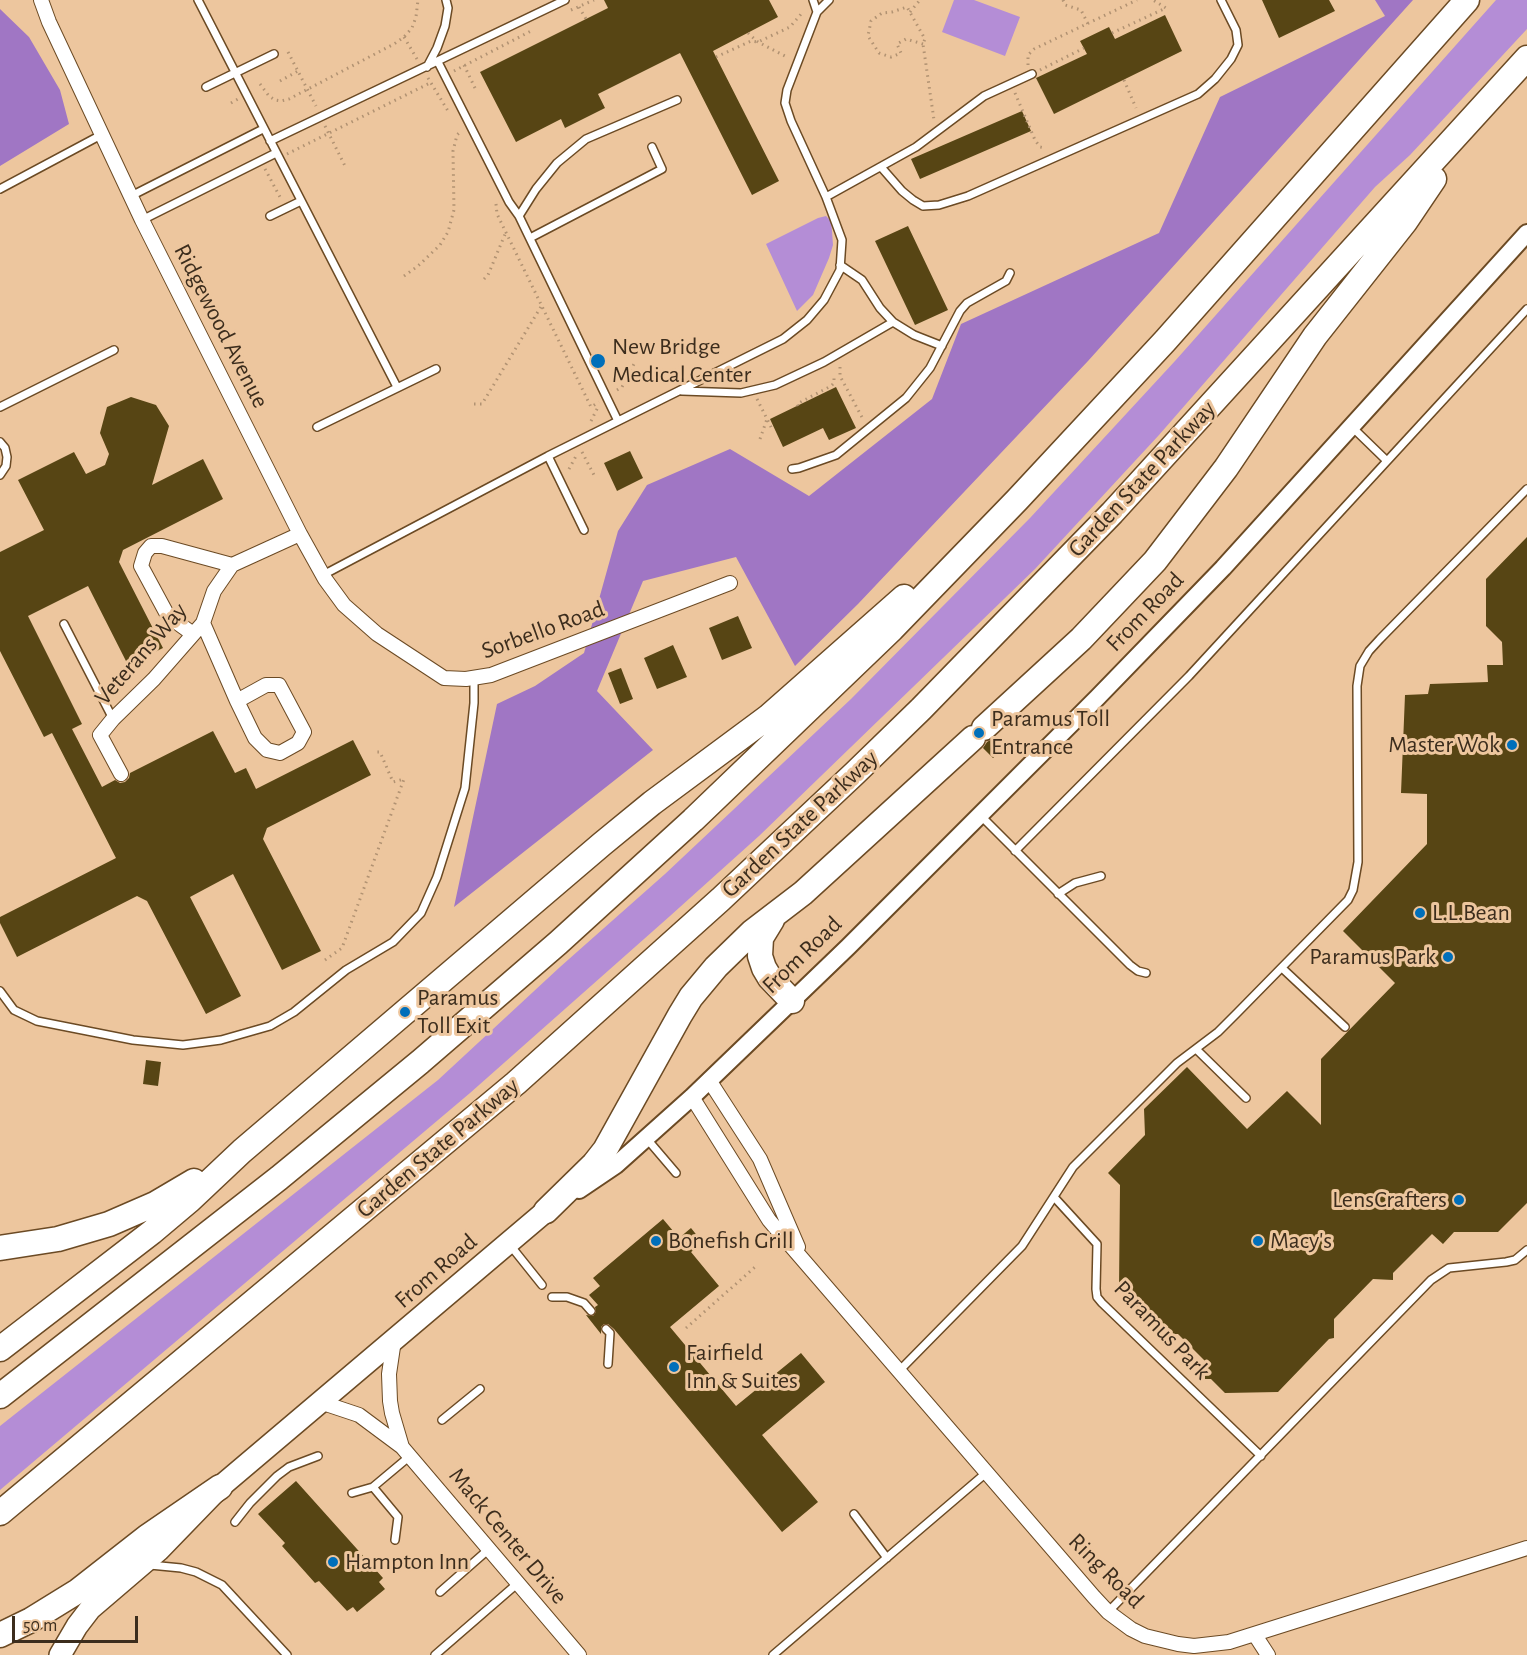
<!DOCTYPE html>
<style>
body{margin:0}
#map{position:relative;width:1527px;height:1655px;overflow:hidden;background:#edc69e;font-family:"Alegreya Sans",sans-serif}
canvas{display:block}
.scale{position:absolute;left:12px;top:1616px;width:126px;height:27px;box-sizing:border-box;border:3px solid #3c2d1d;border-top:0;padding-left:8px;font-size:18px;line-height:21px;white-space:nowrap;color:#3c2d1d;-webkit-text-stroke:4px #edc69e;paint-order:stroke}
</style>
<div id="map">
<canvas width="1527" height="1655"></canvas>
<div class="scale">50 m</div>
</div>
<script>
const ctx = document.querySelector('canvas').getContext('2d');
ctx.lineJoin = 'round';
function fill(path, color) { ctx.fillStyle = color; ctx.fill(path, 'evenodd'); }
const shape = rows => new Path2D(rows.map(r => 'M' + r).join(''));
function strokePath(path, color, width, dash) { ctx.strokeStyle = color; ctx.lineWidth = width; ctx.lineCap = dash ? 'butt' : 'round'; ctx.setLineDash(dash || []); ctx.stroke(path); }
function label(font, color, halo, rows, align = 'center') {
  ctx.font = font + ' "Alegreya Sans",sans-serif'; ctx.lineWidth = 6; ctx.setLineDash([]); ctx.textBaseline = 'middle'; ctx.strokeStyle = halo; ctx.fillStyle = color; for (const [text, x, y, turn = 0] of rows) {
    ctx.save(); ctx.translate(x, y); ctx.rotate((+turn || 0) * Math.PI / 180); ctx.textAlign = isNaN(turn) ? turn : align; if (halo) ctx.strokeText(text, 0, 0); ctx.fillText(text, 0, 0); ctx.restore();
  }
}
fill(shape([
 [954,0,974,0,1020,17,1005,56,942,32],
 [1496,0,1527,0,1527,29,1410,155,1375,187,1159,435,1035,569,759,836,670,916,470,1093,0,1490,0,1426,438,1080,560,967,665,874,851,699,1030,518,1175,361],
 [826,216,831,221,832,231,833,245,829,258,813,295,797,311,766,244,818,218]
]), '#b48dd6');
fill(shape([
 [1375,0,1413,0,1088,361,858,604,795,666,736,557,643,581,597,691,653,750,454,907,497,704,535,686,584,653,618,531,647,485,730,449,809,496,932,399,961,324,1159,233,1220,97,1385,16],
 [0,9,29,37,60,90,69,124,0,166]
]), '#a076c4');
fill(shape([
 [604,0,769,0,778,17,713,51,779,181,752,195,680,53,598,94,605,108,565,128,561,119,516,142,480,72,608,8],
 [1262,0,1329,0,1335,11,1279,38],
 [1165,15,1182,51,1054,114,1036,78,1087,54,1080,41,1109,27,1115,39],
 [1022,111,1031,131,920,179,911,159],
 [908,226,948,310,915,325,875,241],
 [836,387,856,428,829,440,823,428,783,447,770,419],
 [131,397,156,405,169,426,152,485,203,459,223,499,123,550,119,562,163,648,128,665,88,586,28,616,82,724,72,729,102,787,115,780,120,783,125,782,129,778,130,773,213,731,235,773,246,768,256,789,353,740,371,775,267,828,263,839,321,951,282,970,233,874,190,897,241,996,206,1014,147,901,137,896,17,957,0,923,0,917,116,858,52,733,44,737,0,651,0,552,44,530,18,480,74,452,86,474,105,465,109,454,100,433,107,407],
 [630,451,643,478,617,491,604,463],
 [1527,537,1527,1203,1498,1232,1454,1232,1443,1244,1432,1234,1393,1273,1393,1280,1373,1279,1334,1319,1334,1338,1329,1339,1278,1392,1225,1393,1211,1379,1205,1379,1205,1361,1178,1334,1159,1334,1158,1328,1119,1289,1120,1185,1108,1173,1145,1135,1144,1109,1187,1067,1247,1129,1287,1091,1321,1125,1321,1059,1395,983,1343,931,1427,844,1427,794,1401,793,1405,695,1428,694,1430,684,1488,682,1487,665,1503,665,1502,642,1486,626,1486,579],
 [738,616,752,648,722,660,709,628],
 [673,645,687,677,657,689,644,658],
 [621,668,633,699,620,704,608,673],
 [994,738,1004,748,993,758,983,748,987,742],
 [146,1060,161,1062,158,1086,143,1084],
 [663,1219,679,1238,691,1228,703,1243,691,1252,719,1286,670,1327,736,1406,801,1353,825,1382,762,1435,818,1502,782,1532,614,1329,608,1324,604,1324,601,1327,601,1334,586,1315,593,1316,596,1312,595,1307,598,1305,589,1295,600,1286,593,1278],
 [296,1481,383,1578,379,1582,385,1589,357,1612,353,1607,347,1611,319,1581,315,1583,282,1546,285,1543,258,1514]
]), '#574514');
const service = shape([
 [198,0,397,387],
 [813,0,817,12],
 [438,62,509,202,519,216],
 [427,67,437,48,445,26,448,8,446,0],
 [206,87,274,54],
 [270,141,565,0],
 [881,167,902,191,913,200,923,206,939,205,968,196,1198,94,1215,79,1231,59,1238,45,1236,30,1221,0],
 [0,189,101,135],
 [131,196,263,129],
 [826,197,916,147,984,96,1032,74],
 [270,216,301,201],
 [142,220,276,153],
 [530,238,662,169,652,147],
 [840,265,862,280,880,308,893,322,914,335,942,346],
 [682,391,741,393,775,385,824,362,893,322],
 [0,407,114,350],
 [618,421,519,216,536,189,557,163,586,139,677,100],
 [317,427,436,369],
 [1352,427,1387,461],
 [0,442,5,448,7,457,6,466,0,475],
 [548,456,584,530],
 [792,469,799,468,836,455,906,398,930,368,960,311,967,303,1006,281,1010,273],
 [323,575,548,456,783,339,807,320,824,300,840,270,842,240,826,197,791,121,785,103,787,90,817,12,829,0],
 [64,624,113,719],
 [980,815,1130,965,1138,971,1146,973],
 [1015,851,1189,676,1527,309],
 [1058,894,1075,883,1101,876],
 [1282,968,1345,1027],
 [0,991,14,1010,37,1021,133,1040,183,1045,221,1040,270,1026,294,1012,346,970,393,942,421,913,437,877,465,788,474,703,474,678],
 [1196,1049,1246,1098],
 [647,1139,676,1173],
 [1054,1197,1097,1244,1096,1289,1097,1297,1102,1303,1261,1456],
 [510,1245,542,1285],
 [552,1297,567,1297,584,1303,591,1311],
 [606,1329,610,1333,608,1364],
 [899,1371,1022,1246,1073,1167,1177,1063,1218,1032,1237,1013,1348,900,1353,890,1358,862,1357,686,1360,666,1369,651,1380,639,1527,489],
 [442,1420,480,1389],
 [373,1487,398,1517,395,1540],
 [352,1493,373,1487,410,1456],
 [854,1514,887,1558],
 [235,1522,250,1503,277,1476,289,1467,318,1456],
 [150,1565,181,1568,196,1572,222,1585,287,1655],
 [440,1592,489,1549],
 [1108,1612,1431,1280,1449,1268,1506,1262,1515,1260,1527,1250],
 [435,1655,518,1583],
 [773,1655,986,1473]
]);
const minor = shape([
 [41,0,49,22,142,220,300,534,325,579,344,605,377,634,444,678,466,679,491,675,730,583],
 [203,623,237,701,255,738,267,750,280,753,298,743,304,732,279,685,266,685,237,701],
 [193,634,168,616,141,566,145,553,151,546,162,546,232,565],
 [121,774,100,735,113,719,154,679,203,623,214,591,232,565,300,534],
 [709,1080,760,1159,798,1247],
 [692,1097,769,1220,785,1239,1094,1597,1108,1612,1131,1629,1145,1636,1178,1644,1194,1646,1229,1642,1527,1548],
 [394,1340,389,1374,390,1401,392,1413,402,1447],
 [320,1402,359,1415,402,1447,579,1655],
 [1255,1635,1268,1655]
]);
const tertiary = shape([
 [579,1190,616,1165,692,1097,848,947,1097,698,1223,568,1527,233]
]);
const primary = shape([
 [60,1655,77,1626,90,1609,159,1550,220,1487,546,1211]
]);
const motorway = shape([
 [984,728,1081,639,1155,561,1226,468,1315,336,1405,222,1434,179],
 [772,920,761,938,760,956,764,968,770,978,792,1001],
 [546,1211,594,1164,605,1150,680,1015,691,997,716,967,752,932,803,893,973,738],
 [0,1248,58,1239,109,1224,155,1204,194,1181],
 [0,1349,152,1232,190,1200,242,1151,602,844,652,803,768,717,904,597],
 [0,1396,279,1178,420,1062,558,943,693,820,892,629,1017,500,1165,341,1467,0],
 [0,1513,516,1083,721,899,854,774,921,709,1112,513,1527,58],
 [0,1635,31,1620,78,1591,147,1537,220,1487]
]);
strokePath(service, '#6b4a24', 10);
strokePath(minor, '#6b4a24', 16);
strokePath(tertiary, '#6b4a24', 20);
strokePath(primary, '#6b4a24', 24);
strokePath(motorway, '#6b4a24', 27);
strokePath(shape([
 [1063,0,1065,5,1081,10,1088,24],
 [579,7,586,19],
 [571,10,594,0],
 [910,12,920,0],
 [748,33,758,42,785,56],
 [1112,33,1166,8,1153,0],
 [404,37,417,59],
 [923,44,906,39,897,44,901,53,891,57,879,53,868,36,871,21,882,13,892,12,907,7,925,39,923,44,934,120],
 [288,52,316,106],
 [716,57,751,41,758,42,790,27,802,13],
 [464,65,475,88],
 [1028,65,1028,55,1034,49,1137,0],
 [1040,70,1084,48],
 [454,71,531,31],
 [428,78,448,111],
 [1124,80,1136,108],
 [280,81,298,71],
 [260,84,269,96,275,100,281,101,289,99,394,44,404,37,412,28,416,17,418,0],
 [1015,93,1035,140,1040,147,1045,148],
 [231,103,238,99],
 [325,126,345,166],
 [287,154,432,82],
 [265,169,280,197],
 [496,204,497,214,591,407,599,402],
 [404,276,418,266,440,245,448,232,454,210,453,151,457,135,460,132],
 [484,279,488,275,506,232],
 [840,367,840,376,864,421],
 [617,390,622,387,634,364],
 [757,399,772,429,774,428],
 [474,404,482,404,542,305],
 [798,406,797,404,831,386,834,383,834,374],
 [591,421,599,405],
 [760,439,767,419],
 [582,452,595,477],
 [569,469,576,456],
 [325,960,342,948,404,779,393,782,380,752,375,752],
 [686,1328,755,1267]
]), '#b19272', 3, [1.5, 4.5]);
strokePath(service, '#fff', 7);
strokePath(minor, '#fff', 14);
strokePath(tertiary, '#fff', 16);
strokePath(primary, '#fff', 21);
strokePath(motorway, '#fff', 24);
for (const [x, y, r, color] of [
 [598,361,8,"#006fba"],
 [979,733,6,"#006fba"],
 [1512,745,6,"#006fba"],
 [1420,913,6,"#006fba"],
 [1448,957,6,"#006fba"],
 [405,1012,6,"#006fba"],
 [1459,1200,6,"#006fba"],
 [656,1241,6,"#006fba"],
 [1258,1241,6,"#006fba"],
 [674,1367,6,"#006fba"],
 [333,1562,6,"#006fba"]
]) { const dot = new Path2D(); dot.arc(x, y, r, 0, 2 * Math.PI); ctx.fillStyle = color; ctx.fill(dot); strokePath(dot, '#edc69e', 2); }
label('24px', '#3c2d1d', '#edc69e', [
 ["Ridgewood Avenue",221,326,63],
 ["Garden State Parkway",1142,479,-47],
 ["From Road",1145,612,-46],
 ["Sorbello Road",543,630,-20],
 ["Veterans Way",141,654,-49],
 ["Garden State Parkway",800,824,-43],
 ["From Road",802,955,-44],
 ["Garden State Parkway",438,1148,-40],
 ["From Road",436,1271,-41],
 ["Paramus Park",1162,1330,46],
 ["Mack Center Drive",508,1536,50],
 ["Ring Road",1106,1571,45]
]);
label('24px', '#3c2d1d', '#edc69e', [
 ["New Bridge",612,347],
 ["Medical Center",612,375],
 ["Paramus Toll",991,719],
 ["Entrance",991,747],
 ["Master Wok",1500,745,"right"],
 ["L.L.Bean",1432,913],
 ["Paramus Park",1436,957,"right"],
 ["Paramus",417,998],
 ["Toll Exit",417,1026],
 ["LensCrafters",1447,1200,"right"],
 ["Bonefish Grill",668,1241],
 ["Macy's",1270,1241],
 ["Fairfield",686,1353],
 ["Inn & Suites",686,1381],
 ["Hampton Inn",345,1562]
], 'left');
</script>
